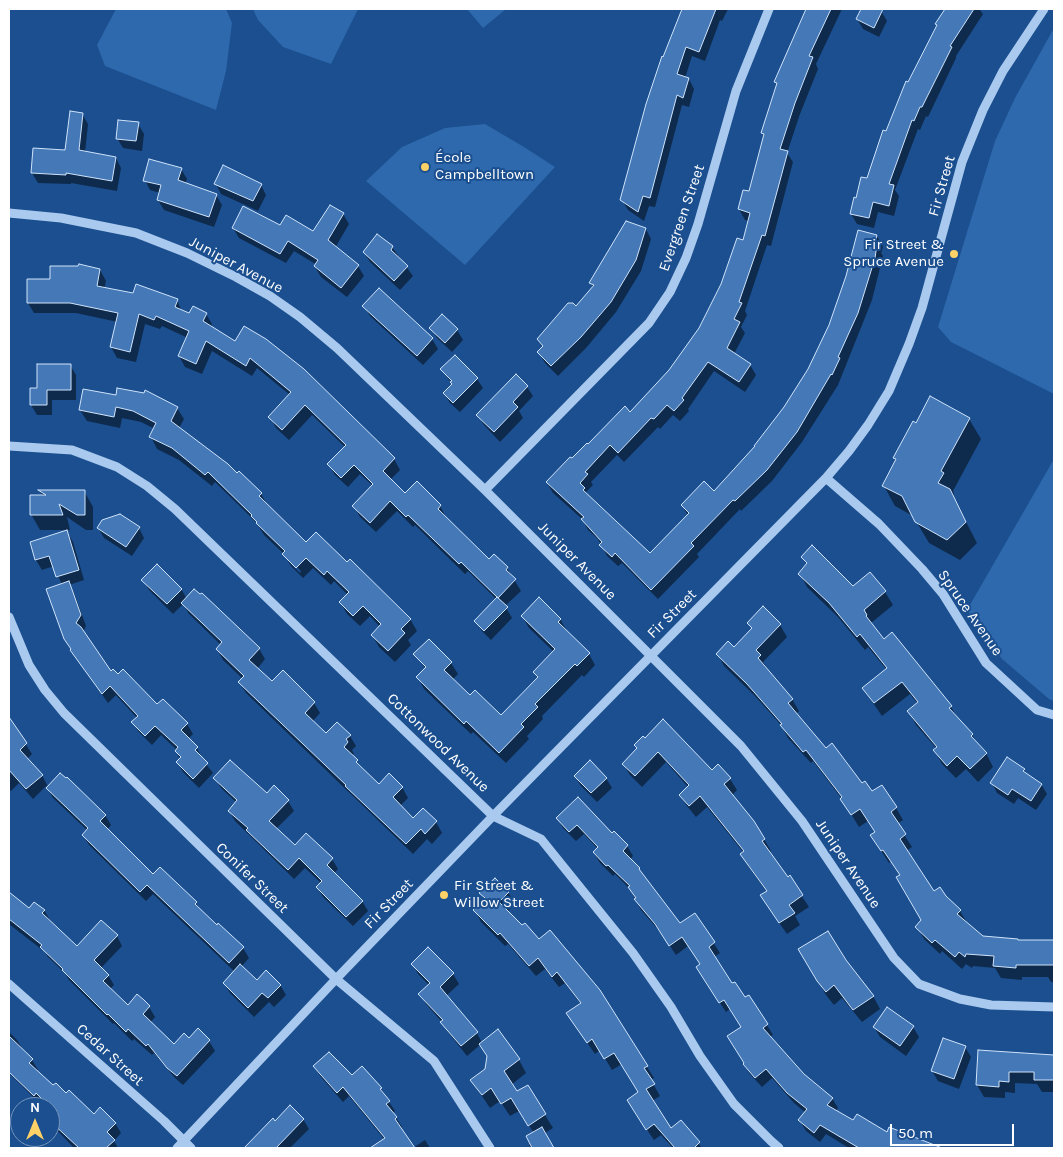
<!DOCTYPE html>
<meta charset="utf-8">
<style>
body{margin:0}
#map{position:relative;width:1063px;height:1157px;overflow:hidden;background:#1b4f8f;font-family:Karla,sans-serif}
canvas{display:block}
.frame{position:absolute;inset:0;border:10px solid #fff;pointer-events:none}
.north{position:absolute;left:10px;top:1097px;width:50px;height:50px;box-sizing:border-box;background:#1b4f8f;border:1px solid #7695bc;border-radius:50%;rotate:0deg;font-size:14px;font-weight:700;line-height:20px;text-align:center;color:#fff}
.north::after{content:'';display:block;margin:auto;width:18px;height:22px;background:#ffd166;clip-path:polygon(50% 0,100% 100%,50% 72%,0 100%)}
.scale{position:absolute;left:890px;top:1124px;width:124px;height:22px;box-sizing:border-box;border:2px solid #fff;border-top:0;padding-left:6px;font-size:15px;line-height:18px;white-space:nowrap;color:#fff;-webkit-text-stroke:4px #1b4f8f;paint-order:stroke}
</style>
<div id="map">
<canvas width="1063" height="1157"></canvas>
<div class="frame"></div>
<div class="north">N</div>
<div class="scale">50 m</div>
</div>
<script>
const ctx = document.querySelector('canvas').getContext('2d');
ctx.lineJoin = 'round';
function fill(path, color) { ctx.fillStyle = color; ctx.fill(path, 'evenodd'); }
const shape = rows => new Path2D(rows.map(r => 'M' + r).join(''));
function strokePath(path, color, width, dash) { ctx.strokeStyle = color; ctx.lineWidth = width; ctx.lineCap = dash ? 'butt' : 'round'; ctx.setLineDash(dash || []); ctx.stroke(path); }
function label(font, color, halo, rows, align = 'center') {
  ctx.font = font + ' Karla,sans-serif'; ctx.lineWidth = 4; ctx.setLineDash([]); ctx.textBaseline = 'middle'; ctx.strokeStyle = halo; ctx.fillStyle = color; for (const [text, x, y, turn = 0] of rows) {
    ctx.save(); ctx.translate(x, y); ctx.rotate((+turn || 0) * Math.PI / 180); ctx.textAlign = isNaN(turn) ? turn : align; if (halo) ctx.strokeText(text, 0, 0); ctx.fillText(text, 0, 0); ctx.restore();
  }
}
fill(shape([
 [116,9,226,9,232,23,226,71,216,110,105,66,97,45],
 [253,9,358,9,331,64,283,47,258,20],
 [467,9,506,9,483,28],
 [1054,28,1054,394,951,342,938,327,995,141,1015,98],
 [485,124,524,147,555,167,465,265,366,181,402,147,445,128],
 [1054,459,1054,701,1049,699,1002,659,967,610]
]), '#2e69ad');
fill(shape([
 [689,9,728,9,722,21,720,20,705,61,692,56,685,78,689,79,694,89,689,107,682,105,655,207,649,206,644,221,628,210,622,200,664,58],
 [808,9,842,9,816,64,818,69,800,114,787,153,793,162,771,246,767,245,745,311,747,315,741,327,745,333,734,354,750,365,756,375,745,392,714,371,688,409,689,411,680,421,673,415,660,429,658,427,624,462,617,455,591,482,593,485,586,492,589,498,650,555,688,516,682,505,714,493,756,447,785,408,809,370,877,236,883,247,881,253,883,256,872,300,838,385,802,442,772,481,741,511,740,509,697,554,699,557,658,599,622,563,618,566,607,556,598,539,588,530,582,519,553,493,547,483,588,446,630,414,670,371,700,328,744,242,750,221,745,220,739,209,750,193,765,137,762,133,778,86,776,82,792,42],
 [862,9,876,9,881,11,887,21,879,37,863,29,857,19],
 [947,9,979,9,983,14,956,56,956,58,928,117,926,116,920,130,918,129,895,190,899,196,894,216,878,212,874,228,857,224,851,214,857,199,868,180,908,83,938,26,937,24],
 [82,114,88,124,85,153,116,158,121,168,117,191,71,183,71,184,38,183,32,173,66,151],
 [138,124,144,134,142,151,123,148,117,138],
 [181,169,187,179,185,184,216,195,222,205,214,227,164,210,158,200,160,193,150,190,145,180],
 [216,184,261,185,266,195,258,211,221,194],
 [330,207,343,214,349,224,335,248,358,266,364,276,347,297,321,277,315,267,317,265,294,251,286,263,239,238,233,228,281,226,314,233],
 [646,229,651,239,641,271,616,312,586,348,558,376,545,363,539,353,543,348,538,340,570,302,576,308,594,288,591,283],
 [378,236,392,247,413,276,400,290,370,262,364,252],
 [100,270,106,281,104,289,134,295,177,300,182,312,190,315,206,314,212,324,211,327,236,342,303,370,394,459,400,470,390,480,405,495,417,483,440,506,446,517,445,518,489,561,494,555,507,568,521,591,505,606,512,618,491,640,482,631,476,621,496,599,468,571,465,574,415,525,413,527,397,511,376,532,360,517,354,506,373,486,360,474,348,487,335,475,329,465,346,448,312,415,289,440,276,428,270,417,290,395,257,368,252,376,212,351,202,374,185,367,179,356,188,338,162,326,160,329,145,324,136,362,117,358,111,347,118,322,76,313,34,313,28,303,52,281],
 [379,290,432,339,438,349,423,365,370,316,364,306],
 [442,316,457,330,463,340,452,352,437,338,431,328],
 [455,356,477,379,483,388,460,412,450,403,444,393,453,385,442,370],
 [70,365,76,375,76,400,52,400,52,415,37,415,31,405,31,389,38,389],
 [527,387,533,396,519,411,523,418,500,442,484,425,478,416],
 [84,390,177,408,184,419,179,428,237,474,239,473,261,494,268,506,306,543,347,564,410,619,417,631,408,640,411,645,395,662,379,647,372,635,380,627,370,616,360,626,347,614,340,602,348,595,334,581,331,585,313,568,303,578,291,566,284,554,264,535,256,522,215,482,212,486,179,460,157,449,151,437,155,429,141,422,122,418,120,428,87,421,80,410],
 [292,562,301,571,300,573,291,564],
 [969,419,981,439,953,491,954,494,953,497,977,543,960,560,929,543,913,516,895,506,884,486,896,461,894,458,916,424],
 [40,491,84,491,93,507,93,530,86,530,67,517,70,530,40,530,31,514,43,496],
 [98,528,139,528,144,538,132,556,104,538],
 [67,532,73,542,84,580,69,585,74,593,86,626,83,632,111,673,157,706,187,724,193,734,188,739,197,748,202,759,213,773,199,788,183,772,177,762,180,759,176,751,177,750,161,735,152,745,139,732,133,723,137,718,116,695,108,703,78,660,62,585,54,566,42,570,36,560,31,543],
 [802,557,853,588,885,592,893,605,871,623,875,629,951,707,958,719,972,735,979,747,986,753,993,767,978,782,966,769,956,778,942,764,935,751,937,749,916,725,909,712,918,704,910,694,882,716,863,688,887,670,868,647,865,650,838,617,807,587,800,574,807,565],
 [143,580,181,589,187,599,259,649,265,659,257,669,272,683,314,703,320,713,312,722,326,735,350,736,356,746,352,750,354,754,351,756,362,770,379,786,402,787,408,798,400,806,413,819,423,810,436,822,442,833,432,844,427,839,413,854,246,693,239,682,243,679,223,660,217,649,221,645,189,614,183,604,173,614,149,590],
 [763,608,780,625,787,637,763,662,767,668,765,669,792,699,799,711,796,714,825,749,872,793,896,808,903,820,897,824,912,847,906,851,934,892,945,897,960,911,967,923,983,937,1018,942,1054,941,1054,982,1051,982,1048,977,1022,977,1022,980,1001,978,995,968,973,966,972,968,966,964,962,969,942,951,940,954,924,939,917,927,923,920,901,876,891,861,889,863,871,835,876,832,868,821,859,827,842,799,813,761,811,763,788,738,781,725,755,696,724,666,718,654,734,648,752,630,748,623],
 [522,616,560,619,567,631,589,654,595,665,584,677,582,675,542,716,543,719,527,736,529,739,506,763,473,732,471,734,424,689,418,678,426,669,415,654,429,640,451,663,458,674,452,680,470,697,501,717,538,679,534,672,554,652,529,628],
 [9,719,32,754,27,759,42,775,48,787,105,815,111,825,107,830,153,876,196,903,200,910,217,926,219,925,243,948,249,958,241,967,257,982,280,985,286,995,274,1007,269,1002,254,1017,230,993,224,983,235,972,153,894,146,901,89,845,83,835,88,831,53,798,46,786,33,799,19,783,11,791,9,789,9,759,12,756,9,753],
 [643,738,712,771,718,766,730,779,737,790,732,795,764,839,771,851,769,852,788,878,789,877,809,907,795,916,800,925,787,934,768,907,767,892,748,866,742,855,744,853,707,807,696,817,687,806,680,795,688,787,666,762,642,787,630,775,623,764,638,749],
 [1024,770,1026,775,1041,784,1047,794,1036,810,1018,798,1014,804,997,793,992,783],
 [575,776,606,778,612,788,597,802,581,786],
 [215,779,267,794,274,787,288,801,294,811,276,829,295,847,306,835,332,859,338,869,333,874,362,901,368,911,353,926,323,897,317,887,321,883,305,868,294,879,235,821,229,811,237,803,221,788],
 [557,818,612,835,614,833,627,846,633,856,629,860,680,925,695,915,720,953,714,957,732,985,744,999,749,996,773,1035,769,1037,803,1075,832,1098,838,1108,835,1111,854,1122,888,1133,921,1141,925,1148,849,1148,826,1134,820,1142,806,1131,800,1121,806,1113,794,1103,772,1078,762,1087,750,1074,744,1064,742,1028,730,1009,726,1012,703,977,701,965,688,946,676,955,662,934,641,910,630,889,615,874,613,876,600,863,594,853,598,849,584,834,576,841,563,828],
 [508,892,515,904,507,912,539,941,599,991,654,1078,651,1080,660,1096,652,1101,671,1130,680,1122,702,1148,673,1148,661,1135,654,1140,635,1112,640,1093,622,1064,612,1070,600,1050,595,1054,575,1025,581,1004,565,983,559,987,545,969,536,976,508,944,505,946,481,922,475,910,485,900,481,893],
 [9,894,29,910,44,910,50,920,77,948,117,936,122,946,101,968,108,975,114,985,110,989,128,1006,149,1007,155,1017,150,1023,174,1046,189,1040,198,1030,209,1041,215,1051,183,1085,175,1078,154,1053,152,1055,134,1039,132,1041,114,1023,113,1024,69,980,65,973,48,957,45,952,9,924],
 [428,949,453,974,459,984,446,996,477,1033,482,1043,519,1060,526,1073,511,1085,516,1093,527,1086,553,1128,545,1133,553,1148,531,1148,529,1145,531,1144,534,1133,519,1111,510,1116,500,1101,490,1108,480,1093,472,1080,486,1070,488,1058,480,1045,467,1056,448,1032,442,1022,426,1004,420,994,429,985,418,974,413,964],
 [800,950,845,961,873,996,880,1009,862,1022,842,998,834,1005,826,995],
 [888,1008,913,1027,919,1037,906,1056,880,1037,874,1027],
 [9,1032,17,1040,23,1050,32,1060,38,1070,36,1071,53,1087,94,1116,115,1123,121,1133,114,1141,118,1148,74,1148,52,1125,50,1122,50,1107,43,1107,9,1073],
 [965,1047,971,1057,959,1089,938,1081,932,1071],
 [979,1051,1054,1056,1054,1092,1042,1092,1037,1084,1015,1083,1015,1093,1005,1092,1005,1098,984,1097,977,1085],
 [315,1067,352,1077,362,1068,381,1089,389,1102,395,1111,393,1113,402,1127,400,1129,413,1148,425,1140,430,1148,386,1148,382,1142,385,1140,349,1096,343,1102,321,1077],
 [303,1119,309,1129,290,1148,246,1148,273,1120,275,1122]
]), '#0007');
const building = shape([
 [682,9,716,9,699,52,686,47,677,74,689,78,683,98,677,95,650,198,643,196,638,212,620,200,646,104,662,56,663,57,682,9],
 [806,9,831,9,809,56,813,57,795,103,780,149,788,151,778,188,765,236,762,235,739,302,742,303,734,319,740,322,727,348,751,364,739,382,708,362,682,398,684,400,674,411,667,405,654,419,651,418,618,453,610,445,585,472,588,474,580,483,585,488,583,490,650,553,689,513,681,505,704,481,714,491,755,446,754,446,784,407,808,369,829,325,846,276,858,230,877,235,875,244,877,244,875,258,858,313,838,357,840,358,832,375,831,374,797,432,767,470,735,501,733,500,691,543,694,546,651,590,615,553,612,557,599,545,602,542,581,519,584,517,546,482,570,457,572,458,587,443,588,444,625,406,630,412,669,370,699,328,721,284,737,238,743,240,750,213,738,209,743,190,749,191,764,134,761,133,777,83,774,82,806,9],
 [861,9,883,9,874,28,856,19,861,9],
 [945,9,974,9,950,46,952,47,922,107,920,107,914,121,912,120,889,184,894,185,889,206,873,202,869,218,850,214,854,197,856,198,861,177,867,178,883,130,886,131,906,81,908,82,937,25,935,24,945,9],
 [70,111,83,113,79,150,116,157,112,181,66,173,66,175,31,173,33,148,65,150,70,111],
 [118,120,139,122,136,141,116,139,118,120],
 [149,159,182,168,178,180,217,194,209,217,157,200,161,185,143,181,149,159],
 [223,165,262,184,253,201,214,184,223,165],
 [330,205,344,213,328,240,359,265,341,288,314,266,318,260,288,241,280,254,232,228,243,206,280,225,286,215,313,231,330,205],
 [626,221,646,228,636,260,611,302,581,337,551,366,537,352,543,346,537,339,568,303,573,303,576,306,594,285,589,283,626,221],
 [377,234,393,246,391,250,408,266,394,281,363,252,377,234],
 [79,264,100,269,97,286,133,293,136,284,178,299,175,307,189,313,193,306,207,313,203,321,235,341,244,326,266,339,304,369,395,458,383,471,405,493,417,481,441,505,438,509,489,559,494,554,508,567,506,570,516,579,498,598,461,562,459,564,408,515,406,517,390,501,370,523,352,506,373,484,354,465,341,478,327,464,346,445,305,405,282,430,268,417,291,392,250,358,246,366,206,341,196,364,178,356,189,331,156,316,154,320,139,314,130,352,110,347,118,313,70,303,27,303,27,279,50,279,50,266,78,266,79,264],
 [379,288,433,338,417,356,362,306,379,288],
 [442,314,458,329,445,343,429,328,442,314],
 [455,355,478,378,453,403,443,393,452,384,450,382,452,381,440,369,455,355],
 [37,364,71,364,71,390,47,390,47,405,30,405,30,388,37,388,37,364],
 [516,374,528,386,513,402,518,407,494,432,476,415,516,374],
 [117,388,144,393,145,390,178,407,171,421,228,464,237,473,239,471,262,493,259,496,306,542,316,532,347,562,350,559,411,619,401,629,405,633,388,651,371,635,381,624,363,606,353,616,339,602,349,592,327,571,324,575,306,558,296,568,282,554,285,551,256,523,257,522,251,516,252,515,208,472,205,475,172,448,149,437,156,423,133,411,116,407,114,417,79,410,83,389,116,395,117,388],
 [930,396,970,418,941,471,944,473,938,483,950,489,966,522,947,540,915,522,902,496,882,486,896,459,893,458,913,421,916,423,930,396],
 [38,490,85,490,85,515,77,515,59,504,63,515,30,515,30,495,46,495,38,490],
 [120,514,140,527,126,547,97,528,102,520,120,514],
 [67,530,79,570,56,577,49,556,35,560,30,542,67,530],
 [812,545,853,586,870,572,886,591,864,610,867,615,866,616,884,639,892,632,952,706,949,708,973,734,971,736,987,753,970,769,957,756,947,766,933,750,937,747,907,711,918,702,902,682,874,703,862,688,887,668,860,634,857,637,829,603,798,574,807,563,801,557,812,545],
 [157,564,182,589,167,604,141,580,157,564],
 [69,581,81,615,76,623,81,627,111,671,113,669,118,674,123,669,157,704,163,699,188,723,181,730,198,747,195,750,208,763,193,779,176,762,181,757,175,751,178,747,155,726,145,736,131,722,138,716,110,686,102,694,70,650,71,649,64,639,46,589,69,581],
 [194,589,200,594,202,593,260,648,249,660,272,681,283,670,315,702,305,713,326,733,337,722,351,735,346,739,348,742,344,747,358,760,356,762,379,784,389,773,403,787,393,797,413,818,423,808,437,821,425,834,421,829,406,844,345,786,346,785,238,682,244,676,216,649,222,642,181,603,194,589],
 [497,597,508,607,484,631,474,621,497,597],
 [539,597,561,619,558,622,590,653,577,666,575,664,535,704,538,707,521,724,524,727,499,753,466,721,464,724,416,677,426,667,413,654,429,639,452,662,444,670,470,695,475,690,501,715,538,677,533,672,555,649,521,616,539,597],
 [763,606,781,624,756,650,761,655,758,658,793,699,788,703,826,748,832,743,862,783,865,781,872,791,882,785,897,807,891,812,906,834,900,839,934,891,940,887,946,896,961,910,957,914,983,936,1018,939,1018,940,1054,940,1054,965,1016,965,1016,968,993,966,994,956,966,954,965,957,959,952,955,957,935,940,932,943,915,927,921,920,896,877,900,875,883,850,881,851,870,835,875,832,860,809,851,815,840,799,842,797,806,750,803,752,780,725,782,724,747,684,716,654,728,641,734,647,752,628,747,623,763,606],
 [9,717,27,743,20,750,43,775,26,789,9,770,9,717],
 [663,719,712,770,718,764,731,778,724,784,754,821,765,839,762,841,788,877,790,875,803,895,789,905,795,913,779,923,760,895,767,891,740,854,744,851,700,796,689,806,679,795,689,785,658,752,635,776,622,764,637,748,634,745,643,736,645,738,663,719],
 [1007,757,1025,769,1023,771,1042,784,1031,801,1012,789,1008,795,990,783,1007,757],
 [230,760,267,793,274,785,289,800,269,821,295,845,306,833,333,858,327,865,363,901,346,917,316,887,322,881,299,858,288,870,246,830,248,828,228,811,237,800,213,778,230,760],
 [590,760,607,778,591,793,574,776,590,760],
 [60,773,66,778,67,777,106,815,100,821,153,874,160,867,197,902,195,904,217,925,218,923,244,947,229,963,147,885,140,892,82,835,88,828,46,788,60,773],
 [578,797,612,833,614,831,628,845,623,851,640,868,639,869,680,923,695,913,715,942,709,947,732,983,735,982,745,997,749,995,768,1024,763,1028,804,1074,833,1098,827,1105,853,1120,857,1114,887,1132,889,1127,942,1148,859,1148,820,1125,814,1133,798,1120,807,1109,787,1093,766,1069,755,1078,743,1064,744,1063,727,1036,741,1027,724,1000,719,1003,696,967,700,964,682,937,669,946,655,924,634,899,636,898,628,887,630,886,608,865,606,866,593,852,598,847,577,825,569,832,556,818,578,797],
 [495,878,509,892,499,902,522,925,525,923,539,939,550,930,600,990,648,1066,644,1068,655,1084,646,1089,671,1128,681,1120,700,1142,694,1148,675,1148,654,1124,646,1130,627,1100,638,1092,614,1053,604,1059,592,1039,587,1043,566,1013,581,1003,557,972,552,977,538,958,529,966,500,933,498,935,473,910,485,898,479,893,495,878],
 [9,892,29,908,34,902,45,910,42,913,77,946,101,920,118,935,94,960,109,975,103,981,128,1005,137,994,144,1000,150,1006,143,1014,174,1044,184,1033,189,1038,198,1028,210,1040,177,1076,167,1068,148,1044,146,1046,128,1029,126,1032,108,1014,107,1015,62,970,63,969,40,947,42,945,9,919,9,892],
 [828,931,846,960,874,996,853,1010,834,985,826,992,817,981,798,949,828,931],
 [428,947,454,973,440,987,478,1032,461,1046,440,1022,443,1020,418,994,430,983,411,964,428,947],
 [240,964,257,980,266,970,281,985,268,998,262,993,248,1008,223,983,240,964],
 [887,1007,914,1026,900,1046,873,1027,887,1007],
 [498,1029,520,1059,504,1071,517,1091,528,1085,546,1114,528,1126,511,1098,501,1104,491,1088,482,1095,470,1080,485,1069,487,1056,479,1044,498,1029],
 [9,1036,33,1059,29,1063,53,1085,56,1083,66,1093,69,1090,94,1114,100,1107,116,1123,107,1132,115,1140,106,1148,79,1148,50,1121,50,1107,36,1093,34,1096,9,1072,9,1036],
 [943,1038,966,1046,954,1079,931,1071,943,1038],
 [978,1050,1054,1055,1054,1080,1034,1080,1034,1072,1009,1072,1009,1082,999,1081,999,1087,976,1085,978,1050],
 [329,1052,352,1075,362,1066,382,1088,380,1089,390,1101,386,1104,397,1117,395,1119,415,1148,370,1148,385,1138,343,1087,337,1093,313,1066,329,1052],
 [290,1105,304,1119,276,1148,244,1148,273,1118,275,1121,290,1105],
 [542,1127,554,1148,532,1148,526,1136,542,1127]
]);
fill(building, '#4478b7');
strokePath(building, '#cfe3fa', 1);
strokePath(shape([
 [9,213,61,218,136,233,187,253,236,277,270,296,300,317,337,348,485,490,741,746,802,821,894,958,919,984,960,999,991,1005,1054,1007],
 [9,446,72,450,117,467,147,486,175,509,493,816,541,839,633,953,671,1007,700,1056,734,1104,771,1141,779,1148],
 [826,478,879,524,922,569,943,594,986,663,1037,710,1054,715],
 [485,490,649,323,670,292,686,258,698,224,736,91,769,9],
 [9,617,29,665,45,690,64,713,336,979,434,1061,490,1148],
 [9,984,164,1121,191,1148],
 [177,1148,336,979,493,816,826,478,849,451,868,425,889,391,909,344,922,308,962,162,983,110,1003,71,1044,9]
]), '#a9c9ee', 9);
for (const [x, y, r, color] of [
 [425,167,5,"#ffd166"],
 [954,254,5,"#ffd166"],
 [444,895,5,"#ffd166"]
]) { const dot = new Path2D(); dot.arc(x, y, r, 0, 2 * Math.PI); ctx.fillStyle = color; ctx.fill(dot); strokePath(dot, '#1b4f8f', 2); }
label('15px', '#fff', '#1b4f8f', [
 ["École",435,158],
 ["Campbelltown",435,175],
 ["Fir Street &",944,245,"right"],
 ["Spruce Avenue",944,262,"right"],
 ["Fir Street &",454,886],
 ["Willow Street",454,903]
], 'left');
label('15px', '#fff', '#1b4f8f', [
 ["Fir Street",942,186,-74],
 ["Evergreen Street",682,218,-71],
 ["Juniper Avenue",236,265,28],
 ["Juniper Avenue",577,561,45],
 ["Spruce Avenue",970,613,55],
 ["Fir Street",672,614,-45],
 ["Cottonwood Avenue",438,743,44],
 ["Juniper Avenue",848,864,56],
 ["Conifer Street",252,878,44],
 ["Fir Street",389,904,-46],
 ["Cedar Street",110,1055,42]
]);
</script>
